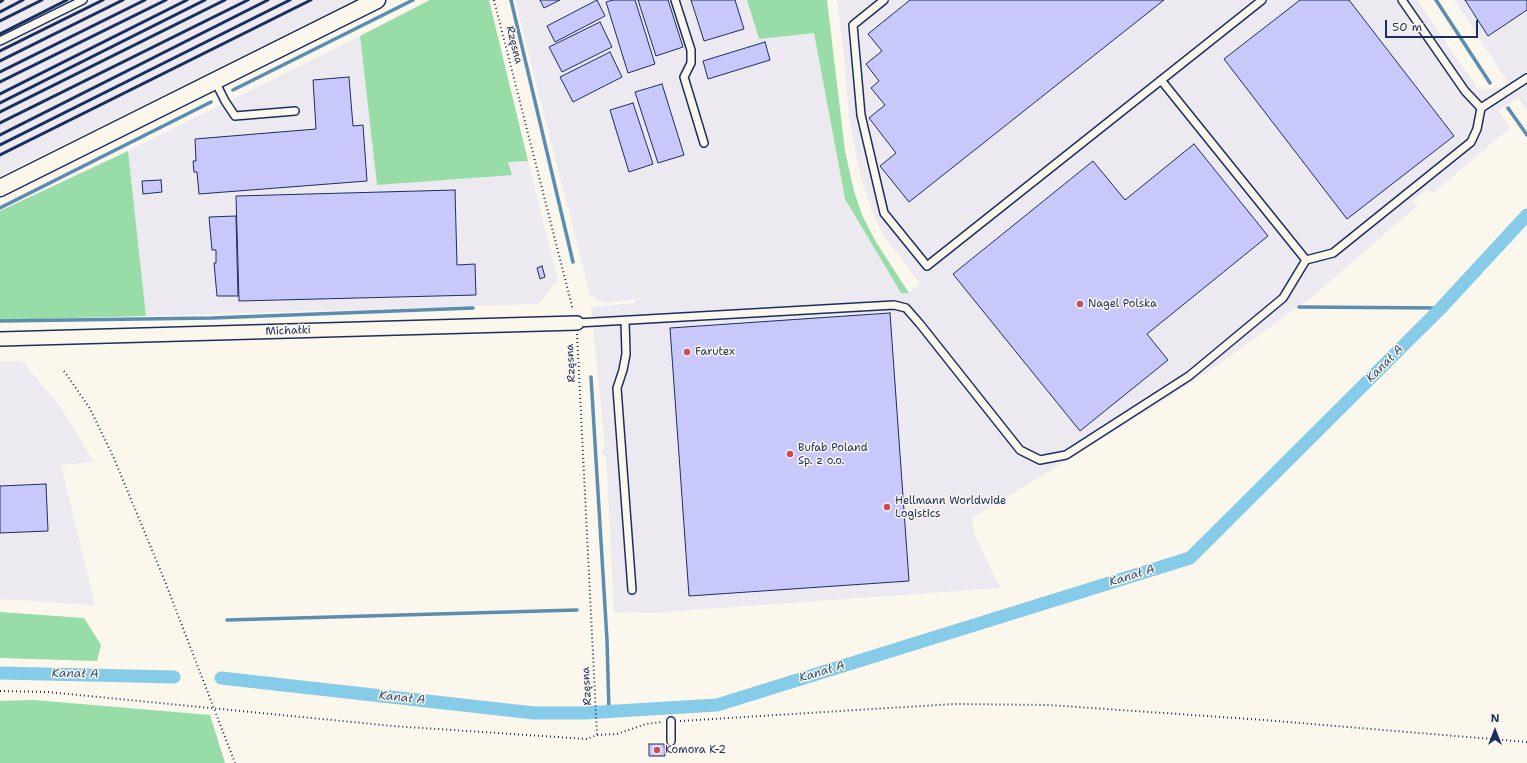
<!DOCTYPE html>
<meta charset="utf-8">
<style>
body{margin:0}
#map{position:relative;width:1527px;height:763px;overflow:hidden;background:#fbf7ec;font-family:"Shantell Sans",sans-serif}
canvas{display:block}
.north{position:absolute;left:1475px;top:711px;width:40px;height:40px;-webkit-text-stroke:3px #fbf7ec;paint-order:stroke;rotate:0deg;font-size:11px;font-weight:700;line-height:16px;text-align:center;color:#1b2f5e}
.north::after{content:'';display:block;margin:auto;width:14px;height:18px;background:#1b2f5e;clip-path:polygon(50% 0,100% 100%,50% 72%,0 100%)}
.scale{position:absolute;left:1385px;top:20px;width:93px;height:18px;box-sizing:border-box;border:2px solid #1b2f5e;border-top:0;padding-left:5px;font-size:12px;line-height:14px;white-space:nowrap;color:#1b2f5e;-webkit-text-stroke:3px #fbf7ec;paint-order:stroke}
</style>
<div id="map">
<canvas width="1527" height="763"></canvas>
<div class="north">N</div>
<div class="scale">50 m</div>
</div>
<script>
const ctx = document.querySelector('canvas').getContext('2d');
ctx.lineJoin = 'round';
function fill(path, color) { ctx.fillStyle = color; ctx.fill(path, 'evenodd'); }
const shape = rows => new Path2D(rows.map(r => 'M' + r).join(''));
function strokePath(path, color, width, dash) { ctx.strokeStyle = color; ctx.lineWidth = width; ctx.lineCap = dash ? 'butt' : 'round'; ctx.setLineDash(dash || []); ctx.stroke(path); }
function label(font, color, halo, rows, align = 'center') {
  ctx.font = font + ' "Shantell Sans",sans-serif'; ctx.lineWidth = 3; ctx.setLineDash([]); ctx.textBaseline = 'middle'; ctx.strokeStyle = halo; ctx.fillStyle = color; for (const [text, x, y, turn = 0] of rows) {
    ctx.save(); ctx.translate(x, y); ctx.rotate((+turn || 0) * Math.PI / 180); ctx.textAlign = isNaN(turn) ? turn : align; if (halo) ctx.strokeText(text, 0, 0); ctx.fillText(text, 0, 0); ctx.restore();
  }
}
fill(shape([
 [0,0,354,0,0,176],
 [515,0,747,0,759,39,814,32,845,199,901,293,909,293,920,283,882,233,872,211,861,178,849,119,845,65,837,0,1417,0,1477,87,1486,90,1501,87,1508,82,1454,0,1527,0,1527,111,1518,97,1498,111,1510,128,1432,194,1427,189,1413,201,1417,206,1313,296,1219,364,1154,407,972,518,974,533,1000,588,649,613,614,612,606,456,602,454,602,450,605,447,591,307,635,303,635,299,604,303,590,295],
 [360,36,377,185,512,174,508,162,528,161,558,280,538,304,146,316,128,151],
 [0,361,22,361,60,406,94,462,61,465,95,605,0,599]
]), '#ece9f0');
fill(shape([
 [430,0,489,0,528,161,508,162,512,175,377,185,360,36],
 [747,0,827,0,845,151,854,191,862,215,876,242,909,293,901,293,845,199,814,33,759,39],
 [128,151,146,316,0,320,0,211],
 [0,612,84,618,101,645,97,661,0,658],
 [34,700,210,715,225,763,0,763,0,701]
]), '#98dca7');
strokePath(shape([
 [511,0,573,262],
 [1436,0,1490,83],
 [233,90,413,0],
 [1508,108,1527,135],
 [0,208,211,102],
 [1299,307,1441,308],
 [0,321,212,318,473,308],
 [591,377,607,640,609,711],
 [227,620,577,610]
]), '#5b8db0', 3.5);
strokePath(shape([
 [0,673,174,677],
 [221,678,534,713,584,713,717,705,1190,558,1441,308,1527,215]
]), '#86cbe7', 13);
const building = shape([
 [540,0,560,0,544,8,540,0],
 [597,0,605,16,555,42,547,26,597,0],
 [613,0,635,0,655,64,628,73,606,2,613,0],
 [638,0,668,0,683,47,656,56,638,0],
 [691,0,735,0,744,29,704,41,691,0],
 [910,0,1164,0,909,202,880,166,896,153,869,118,885,105,871,88,879,81,866,64,882,51,868,34,910,0],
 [1300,0,1349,0,1454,136,1347,219,1224,59,1300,0],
 [1465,0,1527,0,1527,10,1488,36,1465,0],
 [600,22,612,47,562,72,549,47,600,22],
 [765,42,770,60,708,79,703,61,765,42],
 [610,52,622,77,573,102,560,77,610,52],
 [349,77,353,126,363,125,367,181,199,194,197,172,194,172,193,161,196,161,195,139,316,129,313,80,349,77],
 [662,84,684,155,658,163,635,92,662,84],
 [633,103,653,164,629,172,610,110,633,103],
 [1194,144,1268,236,1147,334,1168,360,1080,431,953,274,1093,161,1125,200,1194,144],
 [161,180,162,192,143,194,142,181,161,180],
 [455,190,457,265,475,264,476,295,239,301,236,196,455,190],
 [236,216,238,296,217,296,214,263,216,263,216,250,212,250,209,217,236,216],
 [542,266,545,277,540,279,537,268,542,266],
 [890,313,909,581,689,596,670,328,890,313],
 [46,484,48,531,0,533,0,486,46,484],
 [649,744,664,744,665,756,649,756,649,744]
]);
fill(building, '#c8c8fb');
strokePath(building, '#1b2f5e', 1);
const service = shape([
 [675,0,691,50,691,63,684,77,704,143],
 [884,0,853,25,861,115,884,213,927,266,1262,0],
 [1402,0,1465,91,1481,108,1527,78],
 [0,41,83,0],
 [1161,80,1306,260],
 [215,81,225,101,235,116,295,111],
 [625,321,626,354,623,370,617,388,632,590],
 [577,323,894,305,906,308,920,324,1020,450,1040,460,1066,455,1189,376,1283,298,1306,260,1333,253,1471,142,1477,129,1481,108],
 [671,721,671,741]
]);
const minor = shape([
 [0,339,577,323]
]);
const tertiary = shape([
 [0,188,377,0]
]);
strokePath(service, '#1b2f5e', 10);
strokePath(minor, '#1b2f5e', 16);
strokePath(tertiary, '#1b2f5e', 19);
strokePath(shape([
 [494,0,573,310],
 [577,334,597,735],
 [64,371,89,407,113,456,164,579,235,763],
 [0,691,48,692,393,726,587,739,597,735,617,734,646,724,662,722],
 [680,721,954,704,1049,705,1264,720,1527,742]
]), '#1b2f5e', 2, [1, 3]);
strokePath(service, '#fbf7ec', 7);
strokePath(minor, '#fbf7ec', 13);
strokePath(tertiary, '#fbf7ec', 16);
strokePath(shape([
 [0,2,3,0],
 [0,12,23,0],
 [0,21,42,0],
 [0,34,67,0],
 [0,51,103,0],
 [0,61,123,0],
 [0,72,145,0],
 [0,82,166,0],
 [0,94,187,0],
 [0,103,205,0],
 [0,112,225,0],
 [0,123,248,0],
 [0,135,268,0],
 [0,145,290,0],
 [0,155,311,0]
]), '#1b2f5e', 3);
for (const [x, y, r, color] of [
 [1080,304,4,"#d1495b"],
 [687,352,4,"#d1495b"],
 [790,454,4,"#d1495b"],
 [887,507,4,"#d1495b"],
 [657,750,4,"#d1495b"]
]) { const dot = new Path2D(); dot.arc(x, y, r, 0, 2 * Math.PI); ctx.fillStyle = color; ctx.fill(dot); strokePath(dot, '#fbf7ec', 1.5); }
label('11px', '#1b2f5e', '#fbf7ec', [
 ["Rzęsna",514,45,76],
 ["Michałki",288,331,-2],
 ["Rzęsna",571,363,-93],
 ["Rzęsna",587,686,-93]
]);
label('11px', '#1b2f5e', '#fbf7ec', [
 ["Nagel Polska",1088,304],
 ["Farutex",695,352],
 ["Bufab Poland",798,448],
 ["Sp. z o.o.",798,461],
 ["Hellmann Worldwide",895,501],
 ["Logistics",895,514],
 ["Komora K-2",665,750]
], 'left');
label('italic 12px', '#365680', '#fbf7ec', [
 ["Kanał A",1385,364,-45],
 ["Kanał A",1132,576,-17],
 ["Kanał A",822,672,-17],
 ["Kanał A",75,674,1],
 ["Kanał A",402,698,6]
]);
</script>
